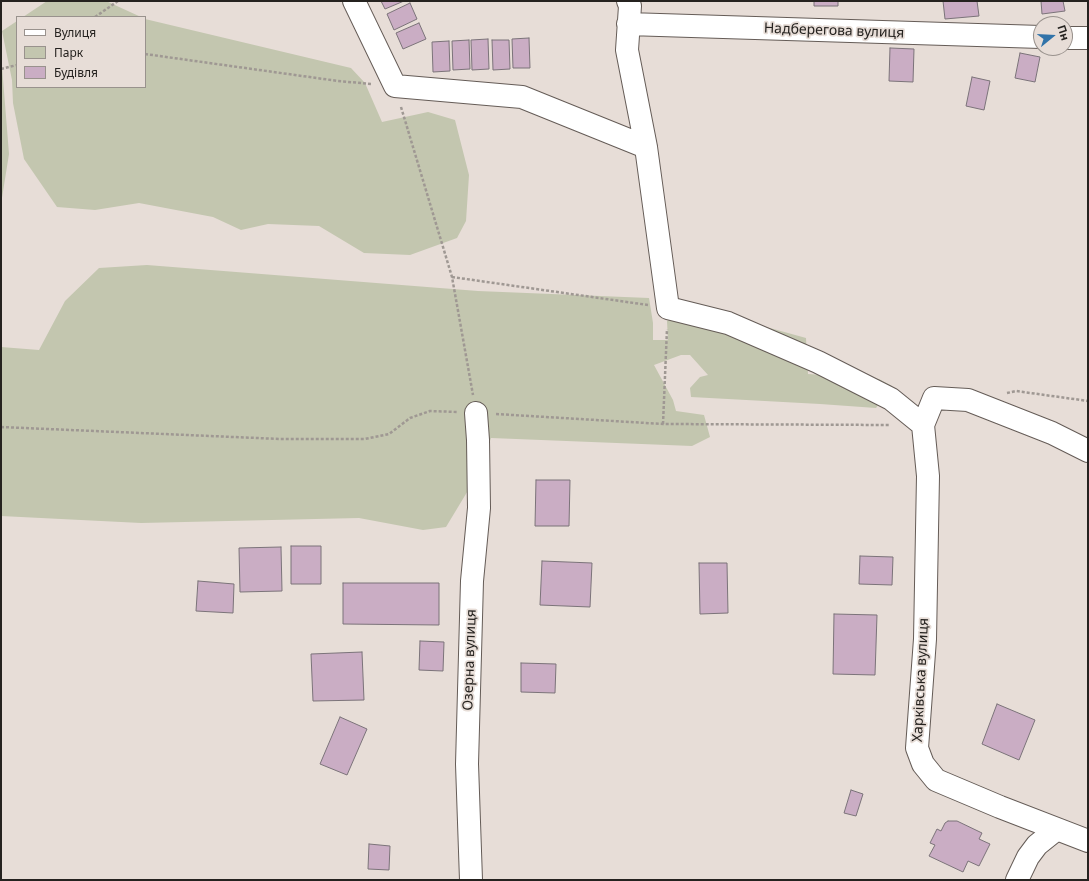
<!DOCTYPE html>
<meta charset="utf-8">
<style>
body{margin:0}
#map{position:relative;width:1089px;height:881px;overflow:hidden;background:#e7ddd7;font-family:"Noto Sans",sans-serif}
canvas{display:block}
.frame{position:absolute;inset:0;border:2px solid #25221f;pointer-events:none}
.legend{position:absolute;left:16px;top:16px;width:130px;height:72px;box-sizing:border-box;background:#e7ddd7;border:1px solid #99928d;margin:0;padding:5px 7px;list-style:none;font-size:12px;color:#25221f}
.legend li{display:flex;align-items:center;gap:8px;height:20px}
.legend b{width:20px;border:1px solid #99928d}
.north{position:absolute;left:1033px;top:16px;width:40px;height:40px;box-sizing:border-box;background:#e7ddd7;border:1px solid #99928d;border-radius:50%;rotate:72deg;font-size:11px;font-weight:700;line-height:16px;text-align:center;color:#25221f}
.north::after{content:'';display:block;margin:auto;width:14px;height:18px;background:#3173a9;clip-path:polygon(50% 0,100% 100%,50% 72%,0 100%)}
</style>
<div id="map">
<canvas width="1089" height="881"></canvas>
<div class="frame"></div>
<ul class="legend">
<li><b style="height:5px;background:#fff"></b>Вулиця</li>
<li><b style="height:11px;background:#c3c6af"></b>Парк</li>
<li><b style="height:11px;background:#caadc4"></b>Будівля</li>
</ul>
<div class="north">Пн</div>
</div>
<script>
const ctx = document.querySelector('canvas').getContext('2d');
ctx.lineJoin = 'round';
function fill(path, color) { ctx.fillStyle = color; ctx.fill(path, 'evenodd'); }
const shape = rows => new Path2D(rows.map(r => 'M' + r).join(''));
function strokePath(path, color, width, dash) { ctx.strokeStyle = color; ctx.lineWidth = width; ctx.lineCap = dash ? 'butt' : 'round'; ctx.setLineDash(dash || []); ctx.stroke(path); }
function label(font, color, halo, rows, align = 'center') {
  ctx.font = font + ' "Noto Sans",sans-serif'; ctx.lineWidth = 3.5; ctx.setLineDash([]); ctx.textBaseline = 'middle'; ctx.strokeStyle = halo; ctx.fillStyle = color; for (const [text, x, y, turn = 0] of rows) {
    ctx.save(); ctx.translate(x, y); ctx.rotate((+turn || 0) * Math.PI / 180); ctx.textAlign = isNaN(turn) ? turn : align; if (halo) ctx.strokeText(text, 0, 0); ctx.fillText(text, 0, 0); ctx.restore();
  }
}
fill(shape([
 [47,1,106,1,141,17,23,17],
 [145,19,351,68,365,83,382,122,428,112,455,120,469,175,466,221,457,238,410,255,364,253,319,226,268,224,241,230,213,217,139,203,95,210,57,207,24,159,13,103,12,80,2,31,17,21,17,87,145,87],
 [1,54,9,154,1,204],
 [147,265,478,291,649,298,653,323,653,340,668,340,667,321,694,307,806,338,808,374,879,379,892,386,876,408,820,404,691,397,690,388,700,377,708,375,690,355,681,355,654,365,673,400,676,411,704,415,710,437,692,446,491,438,481,469,446,527,423,530,359,518,141,523,1,516,1,347,39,350,65,301,99,268]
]), '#c3c6af');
const building = shape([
 [381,1,404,1,385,9,381,1],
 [814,1,838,1,838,6,814,6,814,1],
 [943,1,977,1,979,16,945,19,943,1],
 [1041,1,1063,1,1065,11,1042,14,1041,1],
 [410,3,417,19,394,30,387,14,410,3],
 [419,23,426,39,403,49,396,33,419,23],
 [529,38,530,68,513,68,512,39,529,38],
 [488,39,489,69,472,70,471,40,488,39],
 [469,40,470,69,453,70,452,41,469,40],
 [492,40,509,40,510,69,493,70,492,40],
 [449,41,450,71,433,72,432,42,449,41],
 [890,48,914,49,913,82,889,81,890,48],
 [1020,53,1040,57,1035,82,1015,78,1020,53],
 [972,77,990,81,984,110,966,106,972,77],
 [536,480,570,480,569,526,535,526,536,480],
 [291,546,321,546,321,584,291,584,291,546],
 [281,547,282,591,240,592,239,548,281,547],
 [860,556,893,557,892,585,859,584,860,556],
 [542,561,592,563,590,607,540,605,542,561],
 [699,563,727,563,728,613,700,614,699,563],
 [198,581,234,584,233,613,196,611,198,581],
 [343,583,439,583,439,625,343,624,343,583],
 [834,614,877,615,875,675,833,674,834,614],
 [420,641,444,642,443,671,419,670,420,641],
 [362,652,364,700,313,701,311,654,362,652],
 [521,663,556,664,555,693,521,692,521,663],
 [997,704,1035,720,1019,760,982,744,997,704],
 [340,717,367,729,347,775,320,764,340,717],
 [851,790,863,794,856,816,844,813,851,790],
 [948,821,957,821,982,833,979,839,990,844,979,866,968,861,963,872,929,856,935,845,930,843,937,829,941,831,945,823,948,821],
 [369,844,390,846,389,870,368,869,369,844]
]);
fill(building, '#caadc4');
strokePath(building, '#7b7379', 1);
const minor = shape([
 [354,1,395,86,522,97,646,147],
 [628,1,630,6,627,50,646,147,668,308,728,323,818,362,891,399,923,425],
 [628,24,1041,37],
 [1065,38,1088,38],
 [1088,451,1052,433,968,400,934,398,923,425,928,476,925,639,917,748,923,764,936,780,1000,807,1088,841],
 [471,880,467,764,472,581,479,508,478,440,476,413],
 [1017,880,1028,857,1037,845,1057,829]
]);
strokePath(minor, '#655c57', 24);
strokePath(shape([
 [95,17,118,1],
 [145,54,338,81,372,84],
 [1,69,17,65],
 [401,107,452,277,473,395],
 [452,277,648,305],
 [1007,393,1016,391,1088,401],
 [496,414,663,424,889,425],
 [663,424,667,329],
 [1,427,280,439,365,439,389,434,410,418,430,411,457,412]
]), '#9f9893', 2.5, [3, 2]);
strokePath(minor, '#fff', 22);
label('14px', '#25221f', '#e7ddd7', [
 ["Надберегова вулиця",834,31,2],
 ["Озерна вулиця",470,660,-88],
 ["Харківська вулиця",921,680,-87]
]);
</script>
